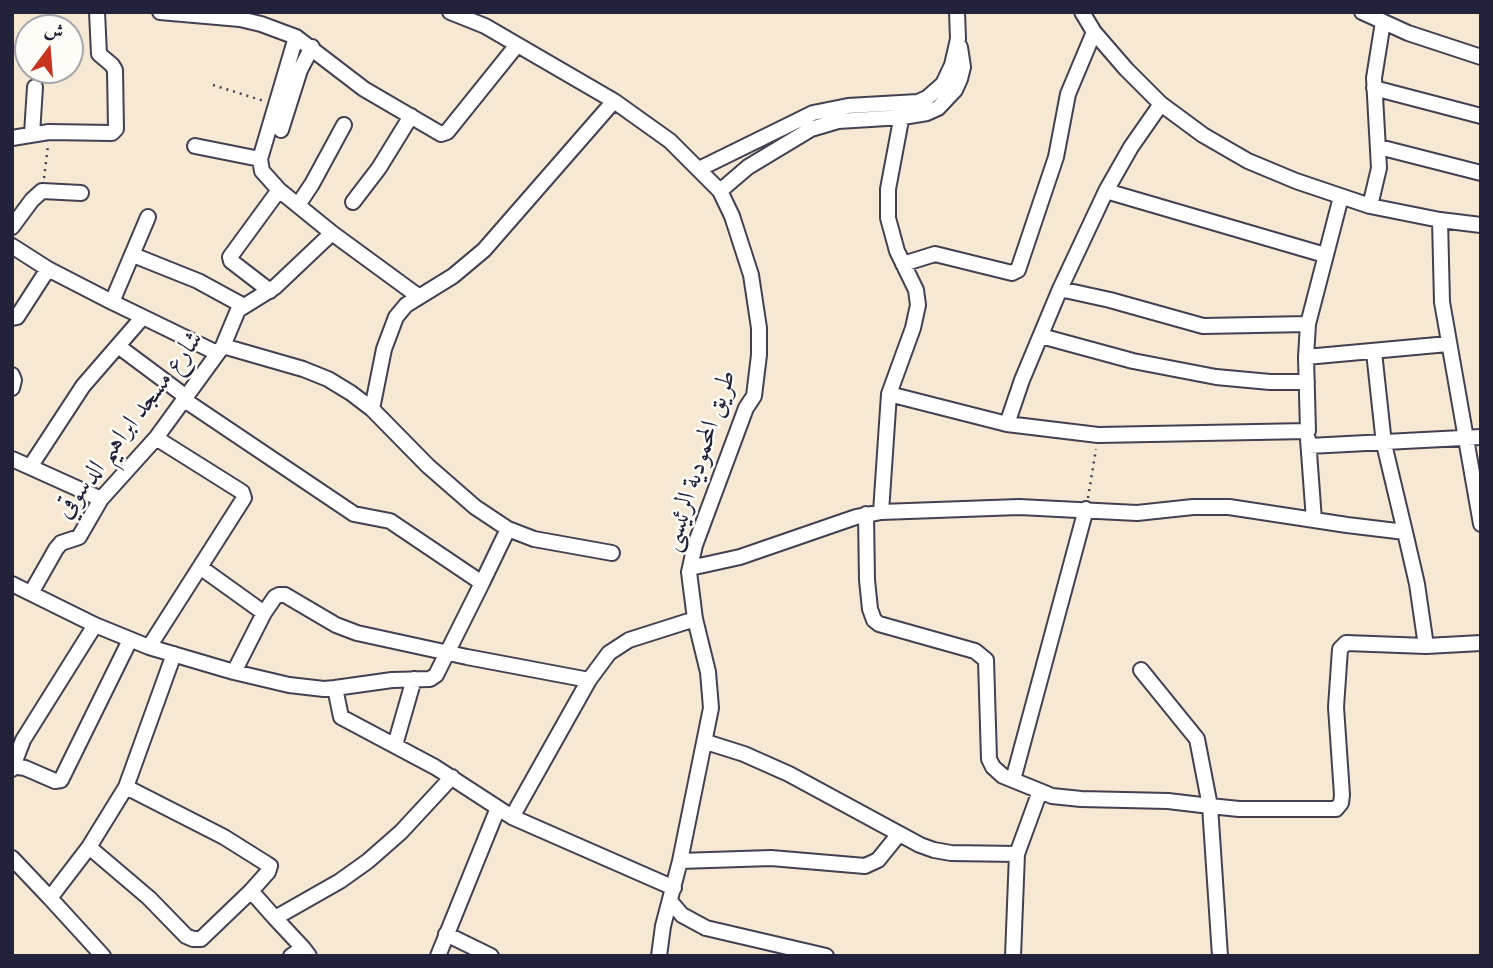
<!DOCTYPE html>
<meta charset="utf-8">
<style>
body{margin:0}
#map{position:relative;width:1493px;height:968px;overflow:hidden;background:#f7e8d3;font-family:"IM FELL French Canon",Amiri,serif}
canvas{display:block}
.frame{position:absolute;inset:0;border:14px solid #22223b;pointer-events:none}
.north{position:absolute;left:14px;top:14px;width:70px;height:70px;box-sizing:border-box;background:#fdfcf7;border:2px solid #a5a5ac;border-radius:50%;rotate:16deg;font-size:19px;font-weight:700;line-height:28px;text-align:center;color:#22223b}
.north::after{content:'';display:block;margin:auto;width:24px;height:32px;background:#c8321e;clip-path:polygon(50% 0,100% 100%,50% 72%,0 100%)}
</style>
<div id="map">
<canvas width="1493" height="968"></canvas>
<div class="frame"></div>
<div class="north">ش</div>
</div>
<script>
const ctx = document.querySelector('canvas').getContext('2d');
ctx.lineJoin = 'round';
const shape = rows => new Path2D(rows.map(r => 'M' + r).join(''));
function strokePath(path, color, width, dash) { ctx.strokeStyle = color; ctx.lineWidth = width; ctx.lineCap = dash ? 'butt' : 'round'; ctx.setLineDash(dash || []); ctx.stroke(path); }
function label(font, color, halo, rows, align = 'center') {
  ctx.font = font + ' "IM FELL French Canon",Amiri,serif'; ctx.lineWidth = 5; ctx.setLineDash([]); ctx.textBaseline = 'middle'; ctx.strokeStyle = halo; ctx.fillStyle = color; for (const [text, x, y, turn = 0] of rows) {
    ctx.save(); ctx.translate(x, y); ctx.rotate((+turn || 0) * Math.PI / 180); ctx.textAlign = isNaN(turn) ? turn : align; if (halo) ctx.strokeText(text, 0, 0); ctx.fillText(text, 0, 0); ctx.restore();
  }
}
const street = shape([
 [160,12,240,19,261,24,296,37,364,89,441,134,447,132,517,45],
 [450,12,485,26,614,101,670,141,720,191,732,216,751,275,759,328,759,355,754,396,746,408,695,545,689,572,695,619,708,672,711,708,680,861,663,926,659,956],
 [1082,12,1094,32,1126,69,1161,104,1203,135,1248,161,1296,181,1370,206,1440,220,1481,225],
 [1362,12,1408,33,1481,57],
 [296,37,260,159,262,171,279,190,332,233,418,296],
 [1374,88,1481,116],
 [1161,104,1131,147,1106,191,1060,289,1022,380,1007,424,1098,435,1308,431,1306,357,1308,324,1341,197],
 [281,130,300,70,312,47],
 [32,134,35,87],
 [12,138,49,132,112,133,116,129,115,70,112,65,99,54,97,12],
 [195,146,260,159],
 [1379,147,1481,173],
 [699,169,813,113,848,106,918,102,927,98,943,84,952,65,958,39,957,12],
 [720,191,748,167,811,129,838,121,903,117,927,113,938,108,955,90,960,79,963,67,960,47],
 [1106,191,1325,255],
 [353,202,379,168,411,116],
 [298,205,312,184,344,125],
 [1370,206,1379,168,1374,78,1383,22],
 [1440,220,1442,302,1481,524],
 [12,227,32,200,42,191,81,193],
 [12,246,48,269,112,302,217,353],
 [133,255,198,281,242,305],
 [903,264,935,254,1012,273,1018,270,1056,157,1068,94,1094,32],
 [1060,289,1110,300,1203,326,1308,324],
 [270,291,231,261,230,257,279,190],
 [112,302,148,217],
 [12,318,17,317,48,269],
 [1041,336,1133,361,1216,377,1270,382,1307,382],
 [118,346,185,396],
 [223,346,303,369,328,379,351,393,372,409,428,466,475,507,508,529,534,539,612,553],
 [1374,352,1384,444,1405,532],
 [1306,357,1448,344],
 [12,375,14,380,12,388],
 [889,394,1007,424],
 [183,399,354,514,390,521,482,583,508,529],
 [372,409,384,349,396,317,406,305,453,276,484,250,614,101],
 [1308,439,1314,520],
 [1309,446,1481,437],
 [12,459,30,467,83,386,142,318],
 [30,467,101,499],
 [881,512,1019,507,1137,513,1193,507,1229,507,1347,525,1405,532,1417,584,1426,646,1481,643],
 [866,514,867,580,870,609,874,620,879,624,975,651,986,660,989,759,993,767,1003,776,1040,791,1017,854],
 [200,567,264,613],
 [690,568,740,557,856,517,881,512,889,394,913,328,918,305,916,290,897,251,888,218,888,189,904,104],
 [482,583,436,675,430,679,392,680,335,688,341,717,435,767,512,817,674,888],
 [12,584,95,625,149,647,234,672,289,685,324,689,335,688],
 [31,593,56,549,61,543,79,537,101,499,156,438,223,346,238,310,275,287,332,233],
 [149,647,244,498,242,492,156,438],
 [1141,670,1197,739,1210,806,1239,809,1336,809,1341,803,1342,795,1336,707,1340,649,1346,643,1426,646],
 [234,672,264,613,275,597,279,595,285,595,336,625,357,633,467,657,589,680],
 [706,742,744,754,789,774,920,845,934,850,951,853,1017,854,1013,956],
 [395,745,414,679],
 [12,766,25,768,55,781,61,780,130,640],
 [12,769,23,740,95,625],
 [1013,780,1086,509],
 [126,787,224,837,267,864,270,866,268,872,251,891],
 [1040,791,1052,796,1081,799,1168,801,1210,806,1220,956],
 [512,817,589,680,609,653,629,640,695,619],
 [89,847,126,787,174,654],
 [12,858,50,898],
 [680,861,771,858,865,866,878,860,899,834],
 [670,901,682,915,706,928,826,956],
 [446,934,491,956],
 [303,948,275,918,340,881,368,861,401,832,452,777],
 [103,956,50,898,89,847,149,898,186,936,193,939,201,939,251,891,275,918],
 [291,956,303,948,309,956],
 [438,956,498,808]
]);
strokePath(street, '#424052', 18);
strokePath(shape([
 [213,85,264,101],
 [44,178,48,146],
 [1088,498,1096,449]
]), '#424052', 2.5, [2, 5]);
strokePath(street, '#fff', 14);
label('26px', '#22223b', '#fdfcf7', [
 ["شارع مسجد ابراهيم الدسوقي",130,425,-53],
 ["طريق المحمودية الرئيسى",700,461,-72]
]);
</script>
